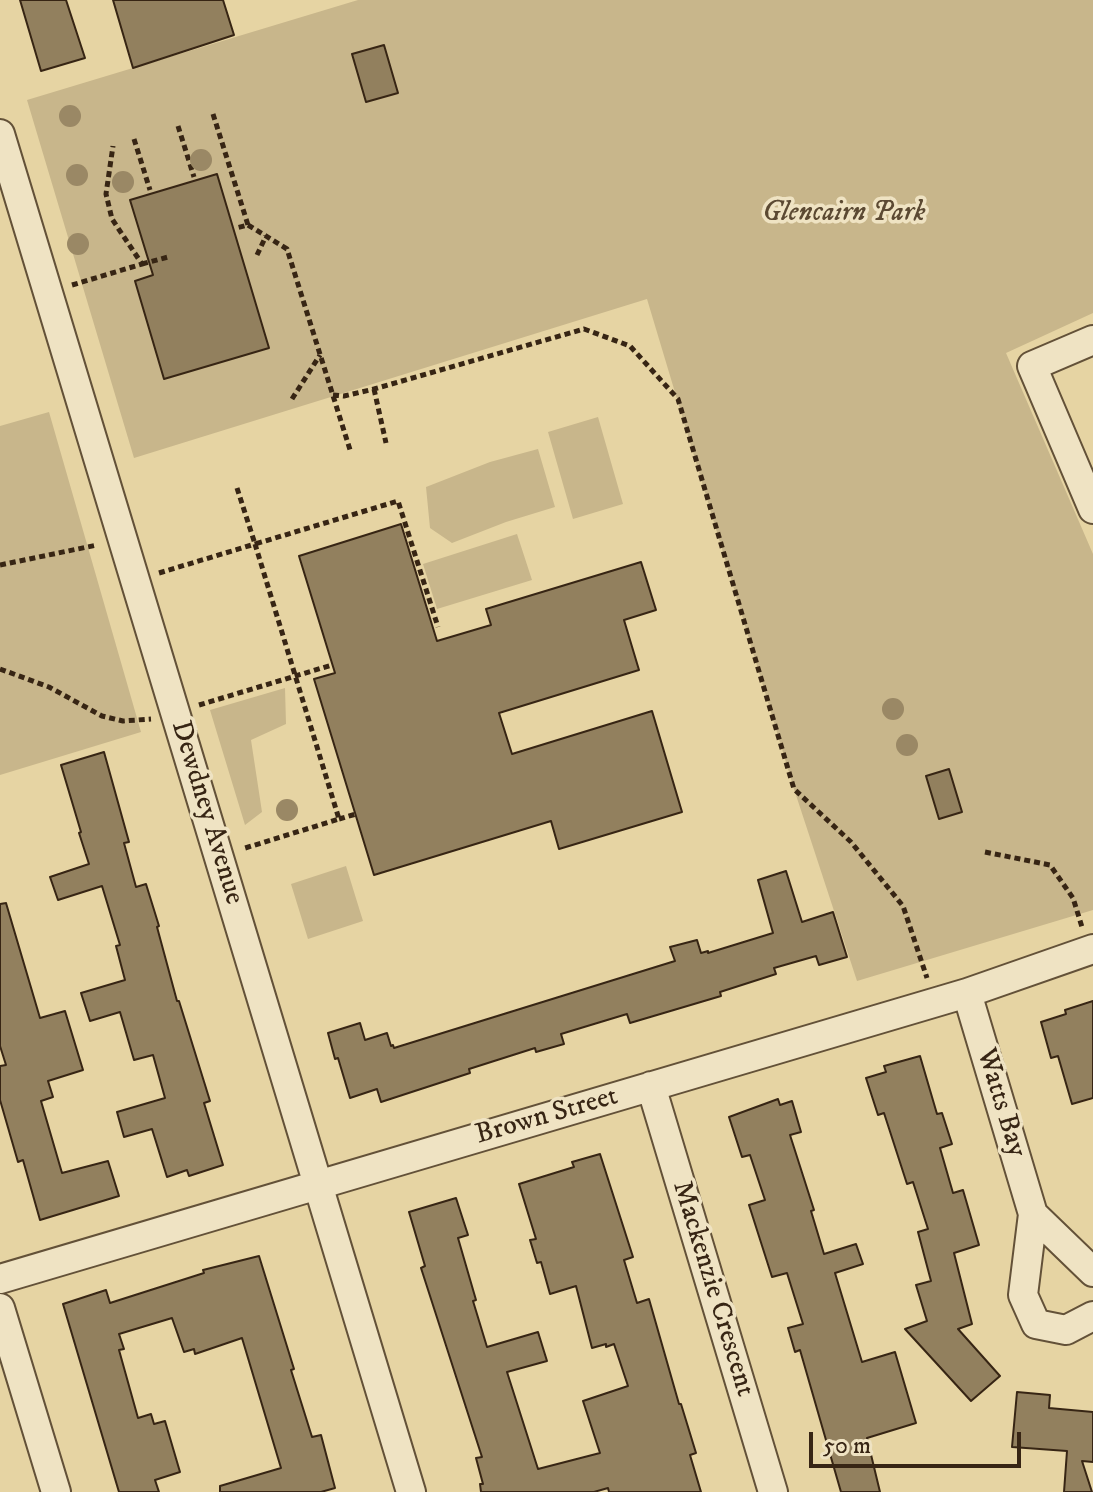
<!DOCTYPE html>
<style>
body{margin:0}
#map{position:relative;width:1093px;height:1492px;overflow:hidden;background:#e6d4a3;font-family:"IM FELL DW Pica",serif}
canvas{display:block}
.scale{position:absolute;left:809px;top:1432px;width:212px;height:36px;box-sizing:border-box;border:4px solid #372514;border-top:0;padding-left:10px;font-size:24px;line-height:28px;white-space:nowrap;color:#372514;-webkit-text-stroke:6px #efe3c3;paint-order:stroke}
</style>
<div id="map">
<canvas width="1093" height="1492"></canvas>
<div class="scale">50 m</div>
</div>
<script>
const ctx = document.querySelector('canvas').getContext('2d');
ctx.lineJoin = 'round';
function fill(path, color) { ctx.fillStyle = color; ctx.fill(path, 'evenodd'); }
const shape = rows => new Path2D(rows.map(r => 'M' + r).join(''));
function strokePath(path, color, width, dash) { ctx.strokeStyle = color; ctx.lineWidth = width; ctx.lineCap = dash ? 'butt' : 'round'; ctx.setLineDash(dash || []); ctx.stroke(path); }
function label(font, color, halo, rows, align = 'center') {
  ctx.font = font + ' "IM FELL DW Pica",serif'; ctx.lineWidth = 7; ctx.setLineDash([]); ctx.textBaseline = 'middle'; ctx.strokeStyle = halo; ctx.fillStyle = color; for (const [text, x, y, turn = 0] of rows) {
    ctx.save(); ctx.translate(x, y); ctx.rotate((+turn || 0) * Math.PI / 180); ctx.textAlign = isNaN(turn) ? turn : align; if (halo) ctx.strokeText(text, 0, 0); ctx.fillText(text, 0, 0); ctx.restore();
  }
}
fill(shape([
 [358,0,1093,0,1093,313,1006,353,1093,554,1093,910,857,981,794,789,647,299,134,458,27,100],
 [49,412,141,732,0,775,0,426],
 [598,417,623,504,573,519,548,432],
 [538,449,555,507,506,522,452,543,430,528,426,487,490,462],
 [517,534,532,580,437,609,423,564],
 [285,688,286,724,251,740,262,812,245,825,210,710],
 [346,866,363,921,308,939,291,884]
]), '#c8b68b');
const building = shape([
 [20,0,66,0,85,58,41,71,20,0],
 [113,0,223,0,234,35,133,68,113,0],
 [384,45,398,93,366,102,352,54,384,45],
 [217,174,269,348,164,379,135,281,153,275,130,200,217,174],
 [401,524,437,641,491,625,486,609,641,562,656,610,624,620,639,670,499,713,512,754,652,711,682,812,559,849,551,821,374,875,314,679,335,673,299,556,401,524],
 [104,752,129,842,124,843,136,887,146,884,159,926,157,927,177,1001,179,1001,210,1101,204,1103,223,1165,189,1176,187,1170,167,1177,152,1129,124,1137,117,1112,165,1098,153,1055,134,1060,120,1012,90,1021,81,993,125,980,116,946,120,945,102,886,58,900,50,877,89,864,79,833,81,832,61,765,104,752],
 [949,769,962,812,939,819,926,776,949,769],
 [786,871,802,922,833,912,847,957,819,965,816,956,774,968,776,974,720,992,721,996,630,1023,627,1014,561,1034,564,1044,536,1052,535,1048,469,1069,470,1073,381,1102,377,1089,350,1098,338,1058,335,1059,328,1033,360,1023,365,1040,387,1033,391,1046,393,1045,394,1048,675,961,670,947,697,940,701,953,708,951,708,953,773,933,758,880,786,871],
 [6,903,40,1018,65,1011,83,1070,48,1081,53,1097,41,1101,62,1173,108,1161,119,1196,40,1220,23,1160,18,1162,0,1100,0,1066,6,1065,0,1046,0,904,6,903],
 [1093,1001,1093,1098,1072,1104,1058,1056,1051,1058,1041,1022,1066,1014,1065,1010,1093,1001],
 [920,1056,937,1114,942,1113,952,1144,940,1148,953,1193,963,1190,979,1245,954,1253,972,1324,958,1329,1000,1376,971,1401,905,1329,927,1321,916,1285,931,1281,918,1232,928,1229,913,1182,907,1184,884,1113,878,1115,866,1078,886,1072,884,1066,920,1056],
 [778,1099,780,1105,792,1101,801,1132,790,1135,814,1210,811,1211,824,1254,856,1244,863,1264,835,1273,862,1362,895,1352,916,1423,867,1438,880,1492,841,1492,800,1350,795,1352,788,1328,803,1324,787,1273,772,1277,749,1205,765,1200,750,1155,742,1157,729,1117,778,1099],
 [600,1154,633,1257,624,1260,637,1303,649,1299,679,1404,681,1404,696,1453,690,1455,701,1492,609,1492,608,1488,594,1492,481,1492,480,1484,483,1484,476,1458,482,1457,421,1268,425,1266,409,1212,456,1198,468,1235,458,1238,476,1300,473,1301,487,1347,538,1332,547,1361,507,1372,538,1469,600,1453,583,1401,628,1386,614,1344,606,1347,606,1344,592,1348,576,1286,550,1294,541,1262,537,1263,530,1240,536,1239,519,1184,574,1167,572,1162,600,1154],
 [259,1256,294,1369,291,1370,312,1437,321,1435,335,1488,321,1492,220,1492,220,1486,281,1468,242,1338,195,1354,194,1349,184,1352,172,1318,119,1334,124,1349,119,1350,138,1418,151,1414,154,1424,165,1421,180,1472,155,1480,159,1492,119,1492,63,1304,106,1290,110,1303,204,1273,203,1270,259,1256],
 [1017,1392,1050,1395,1049,1408,1093,1412,1093,1462,1082,1461,1092,1492,1064,1492,1067,1451,1012,1447,1017,1392]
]);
fill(building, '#92805e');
strokePath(building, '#372514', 2);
const minor = shape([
 [0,134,411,1492],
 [1093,340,1032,366,1093,509],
 [967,993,1033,1214,1023,1295,1036,1324,1066,1330,1093,1316],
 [651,1086,773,1492],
 [1033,1214,1093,1272],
 [0,1279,967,993,1093,949],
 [0,1308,56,1492]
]);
strokePath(minor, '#635138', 32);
strokePath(shape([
 [213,114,248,225,236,228],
 [178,126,194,177],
 [134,139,150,190],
 [248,225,287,249,351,453],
 [257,255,266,236],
 [142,264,168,257],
 [72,285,142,264,112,219,106,194,113,146],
 [374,389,386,443],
 [333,395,344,396,374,389,584,329,630,346,678,399,794,789,851,842,903,906,927,978],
 [292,399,320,355],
 [237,488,255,544,398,501,438,627],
 [0,565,97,545],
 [159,573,255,544,339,819,242,849],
 [0,669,49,687,102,716,123,721,151,719],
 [199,705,332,665],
 [339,819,356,814],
 [985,852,1050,865,1073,898,1082,927]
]), '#372514', 5, [6, 4]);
strokePath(minor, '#efe3c3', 28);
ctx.fillStyle = '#9a8865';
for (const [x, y] of [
 [70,116],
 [201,160],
 [77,175],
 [123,182],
 [78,244],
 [893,709],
 [907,745],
 [287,810]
]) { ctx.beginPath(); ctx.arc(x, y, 11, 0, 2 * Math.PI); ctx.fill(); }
label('italic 28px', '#5b4932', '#efe3c3', [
 ["Glencairn Park",844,214]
]);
label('28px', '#372514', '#efe3c3', [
 ["Dewdney Avenue",206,813,73],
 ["Watts Bay",1000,1103,73],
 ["Brown Street",547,1117,-16],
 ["Mackenzie Crescent",712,1289,73]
]);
</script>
